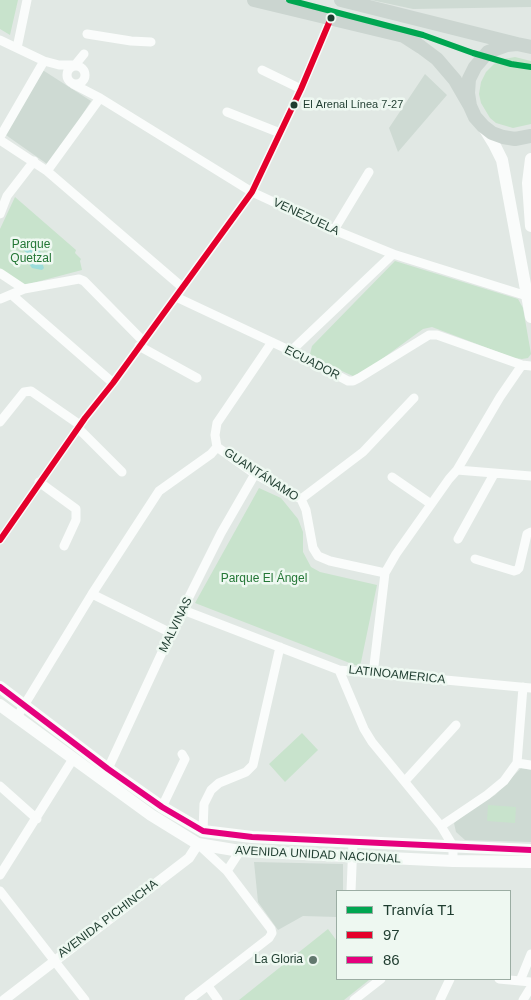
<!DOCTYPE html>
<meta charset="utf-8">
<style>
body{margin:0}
#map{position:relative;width:531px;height:1000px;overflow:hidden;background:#e1e8e4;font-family:Helvetica,sans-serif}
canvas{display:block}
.legend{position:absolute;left:336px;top:890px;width:175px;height:90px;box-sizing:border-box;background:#eef8f1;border:1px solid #9bada3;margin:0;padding:6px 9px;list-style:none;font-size:15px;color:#1e3c2f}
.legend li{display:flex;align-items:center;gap:10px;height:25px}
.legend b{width:25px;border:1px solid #9bada3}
</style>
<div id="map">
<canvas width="531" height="1000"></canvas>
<ul class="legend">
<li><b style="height:6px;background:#00a651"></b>Tranvía T1</li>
<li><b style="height:6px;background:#e4002b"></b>97</li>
<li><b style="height:6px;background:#e5007d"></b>86</li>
</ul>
</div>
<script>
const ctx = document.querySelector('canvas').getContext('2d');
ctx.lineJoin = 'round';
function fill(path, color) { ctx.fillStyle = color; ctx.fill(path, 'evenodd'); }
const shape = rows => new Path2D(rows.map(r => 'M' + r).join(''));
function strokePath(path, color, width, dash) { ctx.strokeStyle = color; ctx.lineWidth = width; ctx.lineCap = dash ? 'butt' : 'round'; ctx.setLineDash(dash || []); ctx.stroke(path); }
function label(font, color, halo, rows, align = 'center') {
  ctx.font = font + ' Helvetica,sans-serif'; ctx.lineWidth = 5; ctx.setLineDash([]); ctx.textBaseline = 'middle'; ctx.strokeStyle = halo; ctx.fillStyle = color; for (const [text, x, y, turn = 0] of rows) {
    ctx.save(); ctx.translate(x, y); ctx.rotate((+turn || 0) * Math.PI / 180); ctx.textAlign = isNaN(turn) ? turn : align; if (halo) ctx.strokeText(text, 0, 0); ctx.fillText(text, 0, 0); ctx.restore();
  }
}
fill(shape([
 [371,0,531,0,531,7,413,9],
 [41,69,91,101,50,166,3,133],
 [425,74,447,95,398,152,389,128],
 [521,768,531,770,531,842,465,840,456,832,454,823,474,807,495,795],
 [254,862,343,864,343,891,337,891,337,917,303,916,278,930,258,902]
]), '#cedad3');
fill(shape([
 [0,0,18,0,10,35,0,29],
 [515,57,531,61,531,124,513,128,496,123,490,118,481,103,479,94,481,82,486,72,494,64,504,59],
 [15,197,76,250,75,253,81,259,80,261,82,270,25,285,0,270,0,229],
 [395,261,518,299,523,308,531,354,528,358,522,359,514,358,432,327,423,329,360,375,353,376,315,359,310,354,312,346],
 [259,488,281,498,298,519,303,532,303,552,311,567,320,572,377,585,360,667,195,603],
 [302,733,318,750,285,782,269,764],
 [488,805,516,807,515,823,487,821],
 [328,929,337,941,337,979,369,980,344,1000,239,1000]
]), '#c8e3cc');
fill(shape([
 [25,241,36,248,45,256,41,260,44,268,42,270,32,268,27,261,29,256,22,248]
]), '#9cdcda');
strokePath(shape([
 [87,34,131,41,151,42],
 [0,40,44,61,59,65,75,65,84,54],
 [17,48,27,0],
 '67 75a9 9 0 1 1 18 0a9 9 0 1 1-18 0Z',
 [262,70,301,89],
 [73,84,100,98,252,192,334,230,393,254,527,296],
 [227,112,280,133],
 [0,137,44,61],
 [0,140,47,171,182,287],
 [47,171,100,98],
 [0,214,7,196,34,161],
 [334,230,369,172],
 [0,273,24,289],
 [12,295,113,383],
 [176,297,291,351,348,381,353,381,359,378,429,335,437,335,522,365,531,366],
 [0,299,24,289,79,279,84,281,143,341],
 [272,342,217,423,215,435,217,447,255,474,301,499,306,510,313,548,318,556,330,561,385,573],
 [139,346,197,378],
 [291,351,393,254],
 [0,422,24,392,31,391,80,425],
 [78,428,122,472],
 [457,470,500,397,522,365],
 [392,477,431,504],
 [39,482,76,509,76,520,64,546],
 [301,499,363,452,414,398],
 [458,539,494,474],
 [0,540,85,418,113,383,252,192,301,89,331,18],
 [475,559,514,571,517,570,519,568,527,534,531,532],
 [92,594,171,633],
 [183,610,339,670,531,688],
 [339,670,364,729,372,742,441,826,453,846,453,861],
 [373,674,385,573,396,554,449,479,457,470,531,476],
 [17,717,92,594,159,491,211,454,217,447],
 [517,763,531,765],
 [106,773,171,633,221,533,255,474],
 [405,781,456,725],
 [0,786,37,819],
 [162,807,185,759,182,754],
 [441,826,487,795,504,781,517,763,523,687],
 [203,831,204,804,211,790,219,783,246,772,253,765,280,647],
 [227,871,240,851],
 [0,875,73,759],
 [0,891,85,1000],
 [351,891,353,842],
 [499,979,531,982],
 [520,981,531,954],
 [208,986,218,1000],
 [189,1000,269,938,272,933,271,929,227,871,199,845],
 [354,1000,381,979],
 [440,1000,450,979],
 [523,1000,531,987]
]), '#fafcfb', 9);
strokePath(shape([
 [4,1000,189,858,198,844]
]), '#fafcfb', 10);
strokePath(shape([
 [483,126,494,144,502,160,531,317],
 [531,159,528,183,531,226],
 [0,687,108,769,162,807,203,831,252,837,531,850],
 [0,705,151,815,198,844,240,851,453,861,531,862]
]), '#fafcfb', 12);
strokePath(shape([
 [254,0,404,36,421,47,437,59,455,80,470,106],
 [341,0,517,44],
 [531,47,517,44,507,45,488,52,475,67,469,79,468,93,470,106,475,117,483,126,492,133,503,137,515,139,531,136]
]), '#cbd5d0', 14);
strokePath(shape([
 [0,540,85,418,113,383,252,192,301,89,331,18]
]), '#e4002b', 6);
strokePath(shape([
 [0,687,108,769,162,807,203,831,252,837,531,850]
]), '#e5007d', 6);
strokePath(shape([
 [289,0,423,35,473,53,511,64,531,67]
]), '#00a651', 6);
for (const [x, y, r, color] of [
 [331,18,4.5,"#1e3c2f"],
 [294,105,4.5,"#1e3c2f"],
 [313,960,5,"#62786e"]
]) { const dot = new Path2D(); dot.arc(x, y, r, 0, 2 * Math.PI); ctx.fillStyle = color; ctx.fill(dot); strokePath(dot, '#eef8f1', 2); }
label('11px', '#1e3c2f', '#eef8f1', [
 ["El Arenal Línea 7-27",303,105]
], 'left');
label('12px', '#1e3c2f', '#eef8f1', [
 ["VENEZUELA",306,217,25],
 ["ECUADOR",312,363,27],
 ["GUANTÁNAMO",261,475,33],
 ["MALVINAS",176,625,-64],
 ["LATINOAMERICA",397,675,6],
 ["AVENIDA UNIDAD NACIONAL",318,855,3],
 ["AVENIDA PICHINCHA",108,919,-37]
]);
label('12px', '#247736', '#eef8f1', [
 ["Parque",31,245],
 ["Quetzal",31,259],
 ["Parque El Ángel",264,579]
]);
label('12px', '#1e3c2f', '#eef8f1', [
 ["La Gloria",303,960]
], 'right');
</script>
